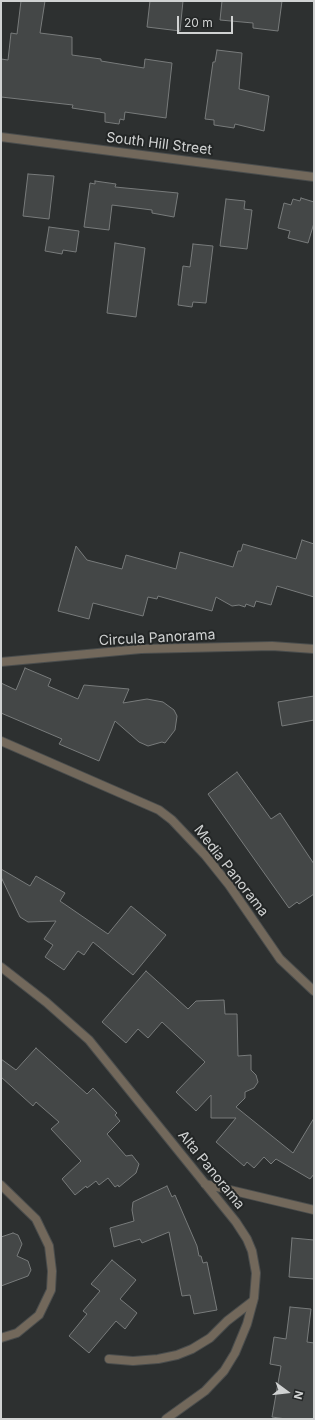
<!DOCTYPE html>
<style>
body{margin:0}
#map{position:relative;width:315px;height:1420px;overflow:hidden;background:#2d3030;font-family:Inter,sans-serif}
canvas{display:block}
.frame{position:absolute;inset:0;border:2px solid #d0d2d2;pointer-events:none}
.north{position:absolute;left:267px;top:1372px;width:40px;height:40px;-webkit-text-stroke:3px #232626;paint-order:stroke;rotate:105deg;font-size:11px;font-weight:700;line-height:16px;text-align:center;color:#d0d2d2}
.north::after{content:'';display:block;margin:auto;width:14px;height:18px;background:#d0d2d2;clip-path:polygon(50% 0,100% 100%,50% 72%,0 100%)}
.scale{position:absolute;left:177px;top:16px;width:56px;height:18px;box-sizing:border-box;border:2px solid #d0d2d2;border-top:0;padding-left:5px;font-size:12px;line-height:14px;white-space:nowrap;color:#d0d2d2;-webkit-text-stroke:3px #232626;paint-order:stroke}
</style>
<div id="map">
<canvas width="315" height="1420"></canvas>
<div class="frame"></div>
<div class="north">N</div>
<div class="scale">20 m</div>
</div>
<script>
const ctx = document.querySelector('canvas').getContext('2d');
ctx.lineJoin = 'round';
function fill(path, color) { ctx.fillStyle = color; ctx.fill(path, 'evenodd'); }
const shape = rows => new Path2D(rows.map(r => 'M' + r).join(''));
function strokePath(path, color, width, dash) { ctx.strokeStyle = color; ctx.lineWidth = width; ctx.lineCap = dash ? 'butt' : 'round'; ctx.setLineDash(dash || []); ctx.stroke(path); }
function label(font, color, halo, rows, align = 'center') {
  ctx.font = font + ' Inter,sans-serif'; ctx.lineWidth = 4; ctx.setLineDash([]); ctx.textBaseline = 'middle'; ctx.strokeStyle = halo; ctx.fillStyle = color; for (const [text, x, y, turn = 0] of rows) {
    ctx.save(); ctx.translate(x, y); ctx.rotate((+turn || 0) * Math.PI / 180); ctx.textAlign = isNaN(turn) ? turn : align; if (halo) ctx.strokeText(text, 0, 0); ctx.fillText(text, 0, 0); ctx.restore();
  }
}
const building = shape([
 [21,1,45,1,40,33,72,37,72,55,101,59,101,61,144,68,145,59,172,63,166,118,125,112,124,120,120,119,119,124,105,122,105,113,72,108,73,105,1,97,1,59,8,60,11,33,17,34,21,1],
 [150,1,183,1,180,31,147,27,150,1],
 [222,1,282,1,278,31,253,28,253,23,220,20,222,1],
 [217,50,242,53,239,89,269,96,264,131,235,124,234,128,214,125,214,120,205,119,213,62,215,62,217,50],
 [28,174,54,176,49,219,23,216,28,174],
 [95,181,116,184,115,187,178,193,174,217,152,213,152,210,112,205,109,230,84,227,90,183,95,184,95,181],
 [301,198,314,202,314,223,308,243,288,238,290,231,278,228,284,203,291,205,293,199,300,201,301,198],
 [226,199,245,201,244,209,252,210,247,249,220,246,226,199],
 [49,227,79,231,76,252,63,250,62,254,45,251,49,227],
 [115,243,145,248,136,317,107,313,115,243],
 [193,244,213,246,206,303,193,302,192,307,178,305,183,266,190,267,193,244],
 [302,540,314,544,314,597,277,586,271,605,256,601,254,607,246,604,245,607,239,605,232,606,216,597,212,611,158,596,157,599,148,597,143,616,93,603,89,619,58,611,76,546,87,560,122,569,126,555,176,569,180,552,233,567,238,551,241,551,243,544,296,559,302,540],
 [25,668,51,679,48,686,78,699,84,685,129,689,123,703,147,699,163,702,174,710,177,716,175,730,165,743,162,742,148,746,139,742,115,721,99,761,59,744,62,739,1,713,1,683,16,690,25,668],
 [314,696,314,720,282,726,278,702,314,696],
 [237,772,271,819,280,813,314,864,314,894,299,904,297,902,289,908,208,794,237,772],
 [1,869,30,886,36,876,65,893,60,901,108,934,131,906,166,935,133,975,93,942,84,955,78,951,64,970,45,957,53,945,44,939,56,921,28,922,20,917,1,877,1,869],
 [146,971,188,1009,196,1001,224,1000,225,1014,237,1014,238,1056,251,1055,251,1070,256,1075,258,1082,254,1088,245,1092,245,1098,236,1107,293,1153,314,1118,314,1174,310,1179,276,1159,271,1164,264,1157,254,1168,247,1162,244,1166,216,1142,236,1118,211,1118,211,1095,196,1111,176,1092,205,1062,162,1022,148,1038,138,1029,126,1043,102,1022,146,971],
 [36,1048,87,1094,93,1088,117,1113,115,1115,120,1121,107,1134,126,1156,132,1155,139,1164,136,1173,119,1187,118,1185,115,1187,108,1178,99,1185,96,1181,87,1188,86,1186,75,1195,62,1179,81,1161,51,1129,59,1122,36,1102,33,1106,1,1077,1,1059,16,1070,36,1048],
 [167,1186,172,1197,175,1195,197,1246,199,1256,201,1256,203,1263,207,1262,217,1310,194,1314,190,1295,182,1296,169,1232,142,1243,140,1239,114,1247,110,1228,134,1221,132,1210,133,1202,167,1186],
 [13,1233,18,1235,22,1244,17,1256,28,1261,31,1270,28,1276,1,1286,1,1237,13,1233],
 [292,1238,314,1240,314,1279,289,1277,292,1238],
 [112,1260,136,1280,120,1299,137,1313,125,1329,116,1321,89,1353,69,1336,87,1314,83,1311,100,1291,91,1284,112,1260],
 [290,1307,311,1309,307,1342,314,1343,314,1419,286,1419,272,1417,281,1366,270,1364,274,1337,286,1339,290,1307]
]);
fill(building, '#444747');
strokePath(building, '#787b7b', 1);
const service = shape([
 [109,1359,133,1361,158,1359,177,1355,192,1349,210,1338,227,1321,253,1301]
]);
const minor = shape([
 [1,137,314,177],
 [1,662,141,649,272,646,314,649],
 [1,741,159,810,172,820,205,855,229,885,280,959,314,991],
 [1,967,46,1002,89,1040,236,1222,247,1239,252,1251,256,1273,254,1298,247,1324,235,1353,224,1371,205,1391,166,1419],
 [205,1184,314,1210],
 [1,1185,36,1219,49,1246,52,1271,51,1290,39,1315,17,1333,1,1338]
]);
strokePath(service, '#4a4d4d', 10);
strokePath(minor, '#4a4d4d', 10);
strokePath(service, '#72685b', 8);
strokePath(minor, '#72685b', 8);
label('14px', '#d0d2d2', '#232626', [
 ["South Hill Street",159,144,7],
 ["Circula Panorama",157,638,-3],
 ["Media Panorama",231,871,52],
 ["Alta Panorama",211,1170,51]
]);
</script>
